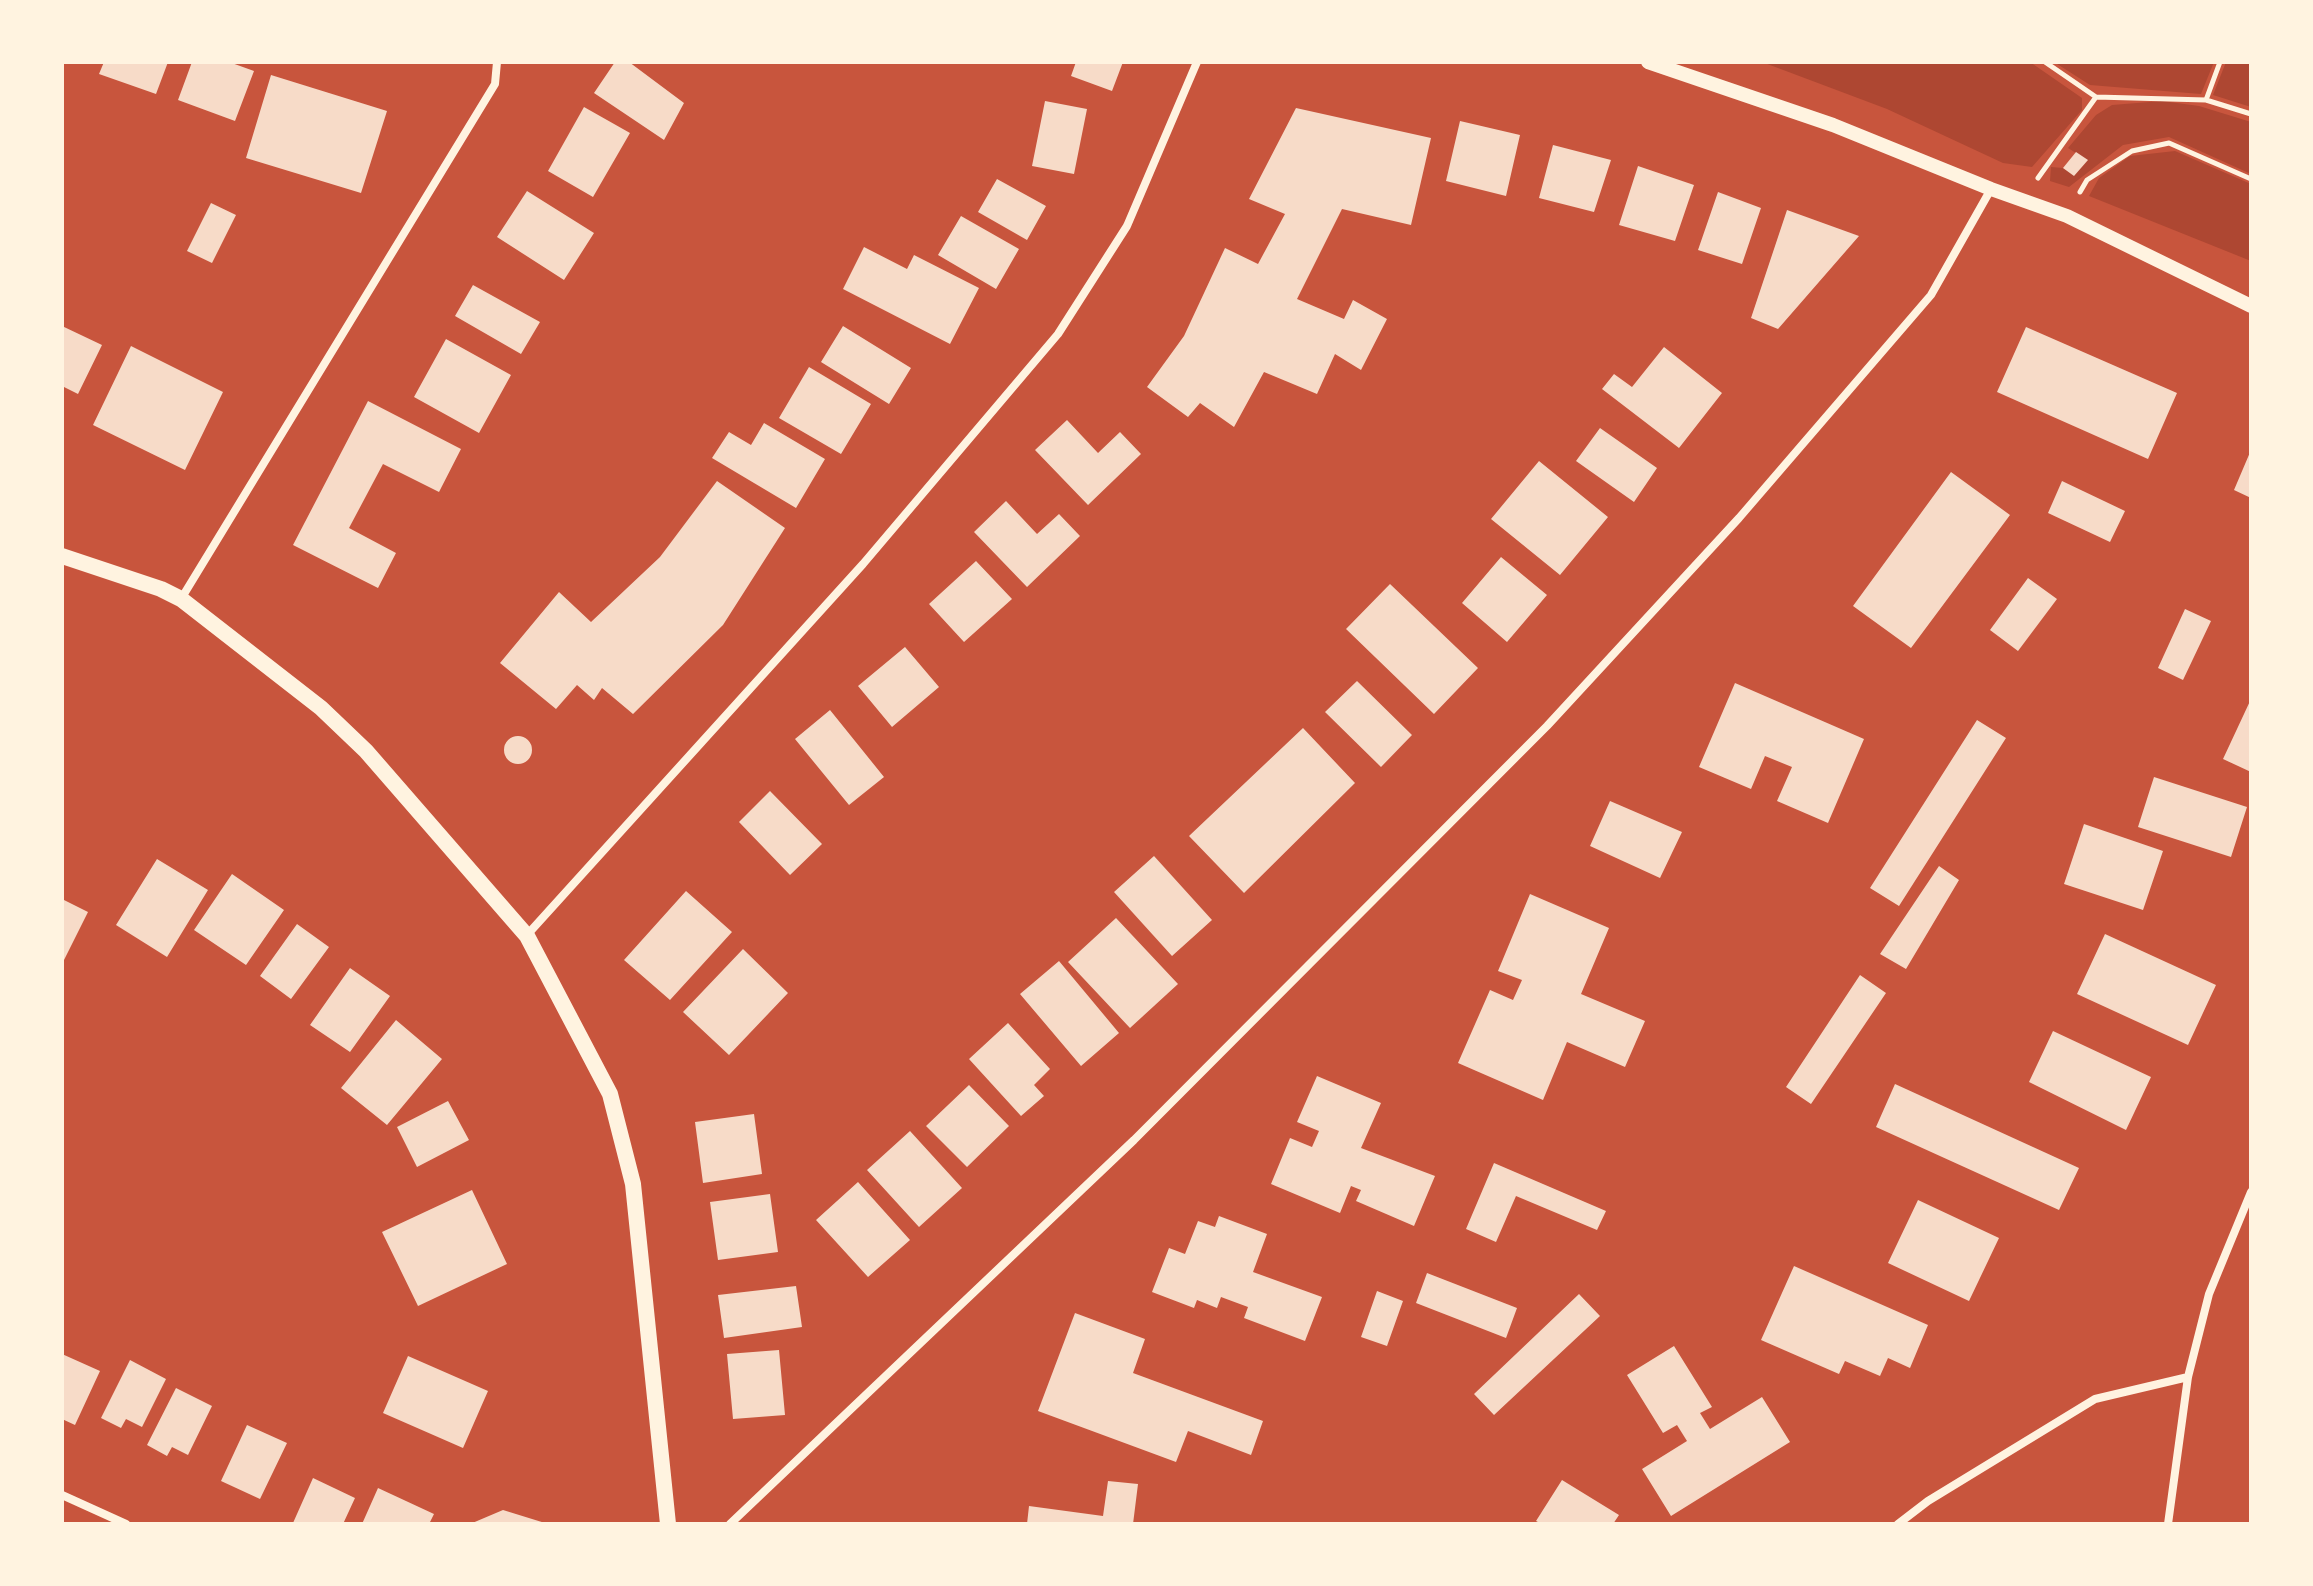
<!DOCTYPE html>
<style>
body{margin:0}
#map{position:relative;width:2313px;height:1586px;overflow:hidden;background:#c8553d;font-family:"Open Sans",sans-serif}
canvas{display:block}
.frame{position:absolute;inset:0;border:64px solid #fff3e0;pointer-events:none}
</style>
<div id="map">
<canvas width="2313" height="1586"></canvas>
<div class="frame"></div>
</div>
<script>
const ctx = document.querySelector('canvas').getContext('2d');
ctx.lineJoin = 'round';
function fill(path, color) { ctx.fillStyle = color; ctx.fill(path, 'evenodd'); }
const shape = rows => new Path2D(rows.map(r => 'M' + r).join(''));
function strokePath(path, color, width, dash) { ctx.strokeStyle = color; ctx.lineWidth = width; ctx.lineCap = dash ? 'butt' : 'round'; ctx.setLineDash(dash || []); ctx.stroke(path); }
fill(shape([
 [1762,62,2030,62,2082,98,2082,110,2032,167,2003,163,1887,109],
 [2054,62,2214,62,2201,94,2090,85],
 [2226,62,2251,62,2251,107,2213,95],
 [2162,101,2199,106,2251,122,2251,174,2169,137,2123,145,2069,187,2050,181,2051,167,2063,168,2074,175,2087,160,2068,148,2096,115,2112,105],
 [2175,151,2251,184,2251,261,2089,196,2099,178,2130,156]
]), '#ae4732');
fill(shape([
 [104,62,168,62,156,94,99,74],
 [192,62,229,62,254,71,235,121,178,100],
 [615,62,629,62,684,103,664,140,594,93],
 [1076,62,1123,62,1112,91,1071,76],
 [271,75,387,111,361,193,246,158],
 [1045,101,1087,109,1074,174,1032,166],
 [584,107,630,133,593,197,548,171],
 [1296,108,1431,138,1411,225,1342,209,1297,299,1344,319,1353,300,1387,319,1361,370,1335,354,1317,394,1264,372,1234,427,1200,403,1188,417,1147,387,1184,336,1225,248,1258,264,1285,214,1249,199],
 [1460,121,1520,135,1506,196,1446,181],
 [1553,145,1611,160,1594,212,1539,198],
 [2076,152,2088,160,2074,176,2063,168],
 [1638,166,1694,185,1675,241,1619,225],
 [997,179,1046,206,1027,240,978,212],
 [527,191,594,233,564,280,497,237],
 [1718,192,1761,208,1742,264,1698,250],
 [211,203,236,215,212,263,187,251],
 [1787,210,1859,236,1778,329,1751,318],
 [961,216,1019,249,996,289,938,255],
 [864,247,907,269,914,255,979,288,950,344,843,289],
 [473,285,540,322,521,354,455,316],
 [62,326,102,345,78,394,62,386],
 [843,326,911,368,889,404,821,362],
 [2026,327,2177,393,2148,459,1997,392],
 [446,339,511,375,479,433,414,397],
 [131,346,223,392,185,470,93,425],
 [1664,347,1722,393,1679,448,1602,389,1614,374,1632,387],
 [809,367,871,404,841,454,779,418],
 [368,401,461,449,439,492,383,464,349,528,396,553,378,588,293,545],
 [1067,420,1098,453,1120,432,1141,454,1088,505,1035,450],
 [764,423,825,459,796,508,712,458,729,432,751,445],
 [1600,428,1657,468,1634,502,1576,461],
 [2251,450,2251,498,2234,490],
 [1539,461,1608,517,1560,575,1491,519],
 [1951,472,2010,515,1911,648,1853,606],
 [717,481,785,528,723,625,633,714,602,688,594,700,577,685,556,709,500,663,559,592,591,622,660,557],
 [2062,481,2125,511,2110,542,2048,513],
 [1006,501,1037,534,1059,514,1080,536,1027,587,974,532],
 [1501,557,1547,595,1507,642,1462,603],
 [976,561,1012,599,964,642,929,604],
 [2028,578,2057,599,2018,651,1990,630],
 [1390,584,1478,668,1434,714,1346,629],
 [2185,609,2211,621,2183,680,2158,668],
 [905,647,939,687,892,727,858,686],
 [1357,681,1412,735,1381,767,1325,712],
 [1735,683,1864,739,1828,823,1777,801,1792,767,1765,756,1751,789,1699,767],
 [2251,699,2251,772,2223,759],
 [830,710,884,777,849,805,795,739],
 [1977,720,2006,738,1899,906,1870,888],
 [1303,728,1355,783,1244,893,1189,836],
 '504 750a14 14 0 1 1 28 0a14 14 0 1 1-28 0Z',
 [2154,777,2247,807,2231,857,2138,827],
 [770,791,822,844,790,875,739,822],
 [1610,801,1682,832,1660,878,1590,846],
 [2084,824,2163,851,2143,910,2064,884],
 [1154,856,1212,920,1172,956,1114,892],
 [157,859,208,890,167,957,116,925],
 [1939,866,1959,880,1906,969,1880,954],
 [232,874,284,910,246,965,194,930],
 [686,891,732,932,670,1000,624,960],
 [1530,894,1609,928,1581,994,1645,1021,1625,1067,1567,1042,1543,1100,1458,1063,1490,990,1513,1000,1522,980,1498,971],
 [62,899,88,912,62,964],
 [1116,918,1178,984,1130,1028,1068,962],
 [297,924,329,947,291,999,260,976],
 [2105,934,2216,985,2188,1045,2077,994],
 [743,949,788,993,729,1055,683,1012],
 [1059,961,1119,1033,1081,1066,1020,994],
 [350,968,390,996,350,1052,310,1025],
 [1860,975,1886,993,1811,1104,1786,1087],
 [396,1020,442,1059,387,1125,341,1088],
 [1008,1023,1050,1069,1034,1085,1044,1096,1021,1116,969,1059],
 [2053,1031,2151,1077,2126,1130,2029,1082],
 [1317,1076,1381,1103,1361,1148,1435,1176,1414,1226,1356,1201,1361,1190,1351,1186,1340,1213,1271,1184,1290,1138,1312,1147,1319,1131,1297,1122],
 [1895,1084,2079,1168,2059,1210,1876,1127],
 [969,1085,1009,1126,967,1167,926,1126],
 [448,1101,469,1140,417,1167,397,1127],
 [754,1114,762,1174,703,1183,695,1122],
 [910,1131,962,1188,919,1227,867,1170],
 [1494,1163,1606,1211,1597,1230,1516,1196,1496,1242,1466,1229],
 [858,1182,910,1240,868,1277,816,1220],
 [472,1190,507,1264,418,1306,382,1232],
 [770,1194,778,1252,718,1260,710,1202],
 [1918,1200,1999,1238,1969,1301,1888,1263],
 [1219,1216,1267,1234,1253,1272,1322,1297,1305,1341,1244,1318,1248,1307,1221,1297,1217,1308,1197,1300,1194,1308,1152,1292,1169,1248,1185,1254,1198,1221,1215,1227],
 [1794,1266,1928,1325,1910,1368,1888,1358,1880,1376,1845,1361,1839,1374,1761,1340],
 [1427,1273,1517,1308,1506,1338,1416,1303],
 [796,1286,802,1327,724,1338,718,1295],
 [1377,1291,1403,1301,1387,1346,1361,1337],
 [1579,1294,1600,1316,1494,1415,1474,1394],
 [1075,1313,1145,1339,1133,1373,1263,1421,1251,1455,1188,1431,1176,1462,1038,1411],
 [1674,1346,1712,1407,1700,1413,1710,1429,1762,1397,1790,1442,1671,1516,1642,1469,1687,1441,1677,1425,1663,1433,1627,1375],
 [779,1350,785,1415,733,1419,727,1354],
 [62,1354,100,1371,75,1425,62,1419],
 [408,1356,488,1391,463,1448,383,1413],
 [130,1360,166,1379,142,1427,126,1419,121,1428,101,1418],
 [176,1388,212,1406,188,1455,172,1447,167,1456,147,1445],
 [247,1425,287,1443,260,1499,221,1481],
 [313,1478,355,1498,343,1524,293,1523],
 [1562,1480,1619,1515,1613,1524,1542,1524,1536,1521],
 [1108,1481,1138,1484,1133,1524,1027,1524,1029,1506,1103,1516],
 [378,1488,434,1514,429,1524,362,1524],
 [503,1510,545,1523,545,1524,470,1524]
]), '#f7dbc8');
strokePath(shape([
 [2045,62,2096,97,2206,100,2251,114],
 [2206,100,2220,62],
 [2038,178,2096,97],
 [2080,192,2087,180,2132,151,2169,143,2251,179]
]), '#fff3e0', 5);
strokePath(shape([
 [181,599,495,84,497,62],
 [527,935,863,564,1058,334,1127,226,1197,62],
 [62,1495,126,1524],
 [730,1524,1134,1140,1547,726,1739,518,1931,295,1991,189],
 [1898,1524,1928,1501,2095,1399,2188,1377],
 [2168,1524,2188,1377,2209,1294,2251,1192]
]), '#fff3e0', 8);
strokePath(shape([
 [1648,62,1833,125,1991,189,2067,216,2251,306]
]), '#fff3e0', 14);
strokePath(shape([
 [62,556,161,589,181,599,321,708,366,751,527,936,610,1094,633,1184,668,1524]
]), '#fff3e0', 16);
</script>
